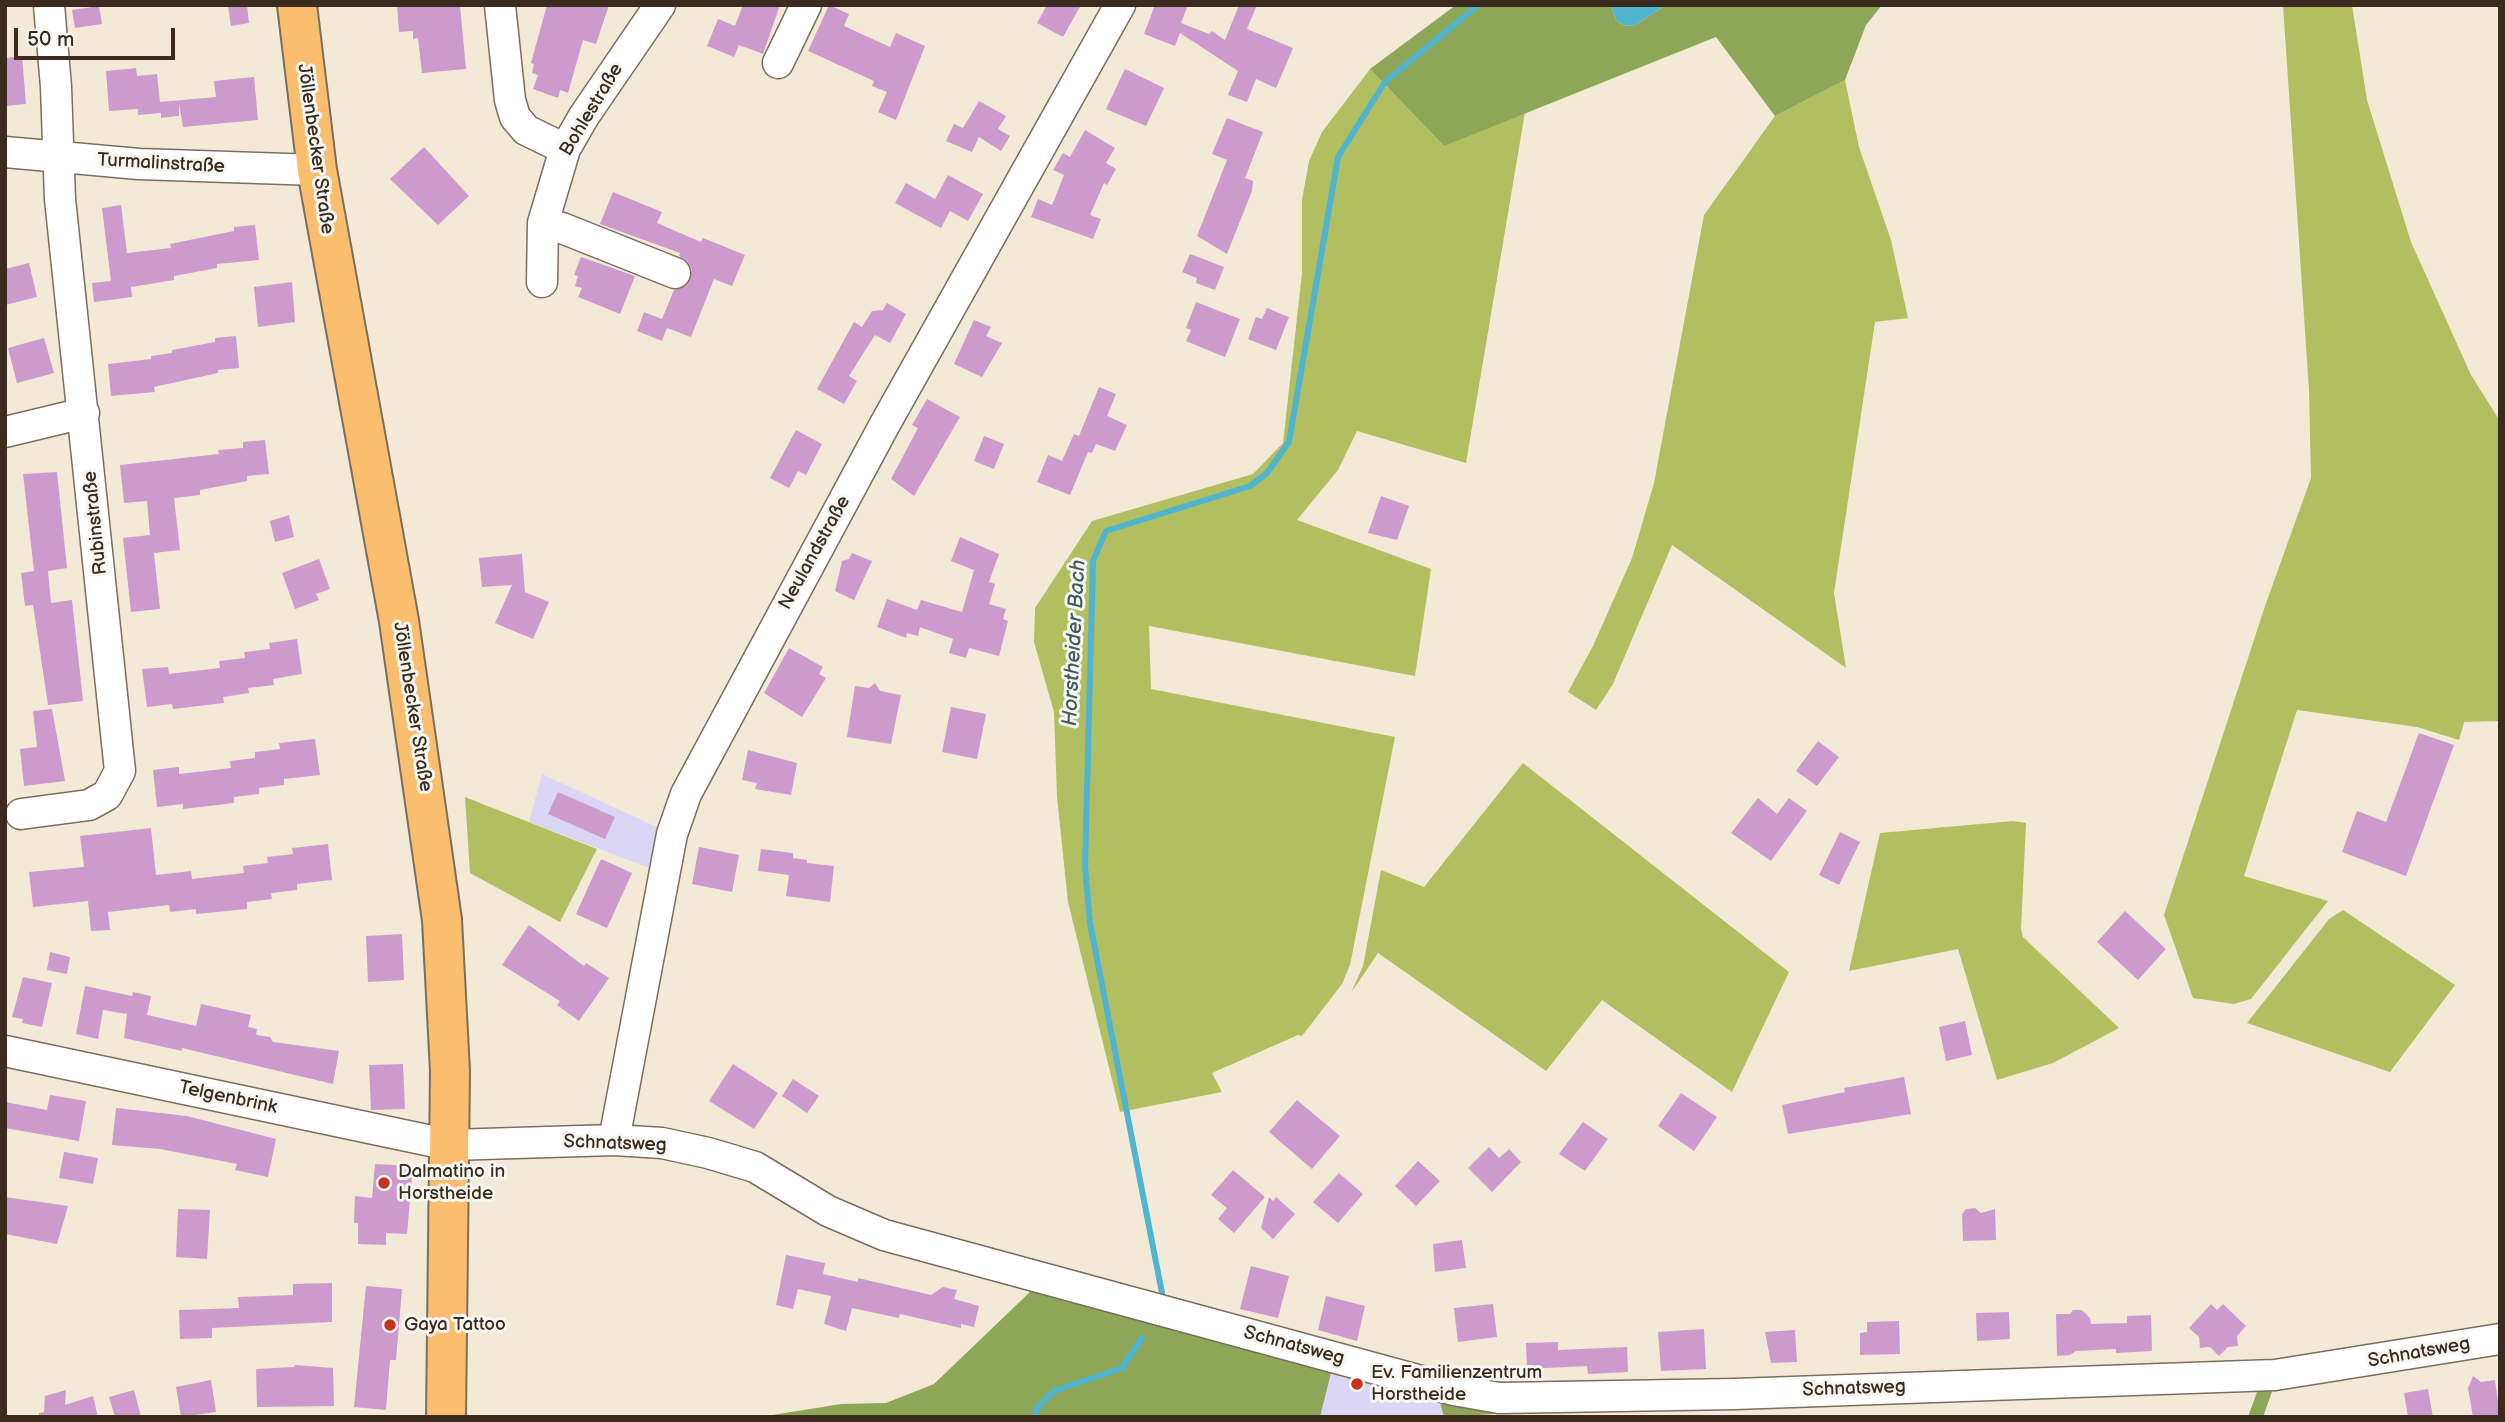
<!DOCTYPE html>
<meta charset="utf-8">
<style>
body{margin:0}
#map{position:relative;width:2505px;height:1422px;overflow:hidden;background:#f2ead7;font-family:"Balsamiq Sans",sans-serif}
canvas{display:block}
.frame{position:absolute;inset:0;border:7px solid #3b2a1e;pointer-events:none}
.scale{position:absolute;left:14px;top:28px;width:161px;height:32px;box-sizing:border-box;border:4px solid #3b2a1e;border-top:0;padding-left:9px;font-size:21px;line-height:24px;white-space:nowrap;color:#3b2a1e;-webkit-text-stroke:5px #f6f6f2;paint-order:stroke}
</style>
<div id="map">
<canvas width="2505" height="1422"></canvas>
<div class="frame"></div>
<div class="scale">50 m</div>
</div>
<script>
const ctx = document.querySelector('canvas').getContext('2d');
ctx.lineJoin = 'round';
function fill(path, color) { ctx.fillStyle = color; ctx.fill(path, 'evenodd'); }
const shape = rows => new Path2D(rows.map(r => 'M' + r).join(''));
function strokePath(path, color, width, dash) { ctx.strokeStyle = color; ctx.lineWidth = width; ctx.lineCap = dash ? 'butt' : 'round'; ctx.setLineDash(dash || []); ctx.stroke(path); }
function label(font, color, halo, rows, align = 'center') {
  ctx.font = font + ' "Balsamiq Sans",sans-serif'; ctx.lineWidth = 6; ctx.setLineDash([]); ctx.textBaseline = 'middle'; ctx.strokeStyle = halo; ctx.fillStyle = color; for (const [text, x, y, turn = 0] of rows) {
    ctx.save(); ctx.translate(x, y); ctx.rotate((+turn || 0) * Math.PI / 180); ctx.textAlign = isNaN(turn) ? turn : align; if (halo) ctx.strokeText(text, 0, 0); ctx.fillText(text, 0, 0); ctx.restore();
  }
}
fill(shape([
 [542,774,659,828,652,869,529,822],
 [1332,1369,1439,1399,1444,1417,1320,1417]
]), '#dcd6f6');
fill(shape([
 [2283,5,2352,5,2367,100,2411,242,2471,375,2500,421,2500,721,2464,722,2459,740,2417,727,2297,710,2244,876,2328,901,2251,999,2234,1004,2193,998,2164,915,2265,606,2311,478,2309,390],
 [1370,69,1444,146,1525,112,1466,463,1357,431,1338,470,1297,520,1431,569,1415,676,1149,626,1151,689,1395,737,1350,965,1342,984,1302,1036,1298,1035,1212,1073,1222,1092,1120,1112,1068,902,1057,797,1054,712,1034,642,1035,608,1092,521,1253,474,1283,443,1302,273,1302,200,1309,161,1322,132],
 [1845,80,1859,147,1891,240,1908,318,1875,322,1834,593,1846,668,1672,545,1613,684,1596,710,1568,692,1593,646,1632,558,1654,483,1704,215,1775,116],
 [1523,763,1789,972,1732,1092,1602,1000,1546,1071,1378,953,1351,993,1363,966,1381,870,1424,887],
 [465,797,597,849,560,922,470,873],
 [2013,821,2026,823,2021,929,2023,937,2119,1028,2053,1063,1997,1080,1958,949,1849,971,1880,833],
 [2343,910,2455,985,2390,1072,2247,1023,2329,919]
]), '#b2bf61');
fill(shape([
 [1456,5,1611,5,1616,20,1625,26,1635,25,1666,5,1882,5,1866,25,1845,80,1775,116,1716,37,1444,146,1370,69],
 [1032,1290,1332,1369,1320,1417,760,1417,841,1404,886,1403,934,1384],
 [2258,1389,2273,1389,2263,1417,2248,1417],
 [1439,1399,1496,1414,1444,1417]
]), '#8da657');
fill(shape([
 [1611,5,1666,5,1635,25,1625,26,1616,20]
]), '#50b4cf');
strokePath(shape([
 [1162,1293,1090,923,1085,866,1093,561,1106,531,1250,486,1267,473,1289,442,1338,157,1385,82,1478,5],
 [1034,1417,1037,1408,1054,1391,1122,1368,1142,1338]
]), '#50b4cf', 6);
fill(shape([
 [228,5,247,5,249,23,231,26],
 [397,5,460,5,466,69,422,73,418,38,413,39,413,31,399,32],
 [547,5,609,5,596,44,583,40,568,93,560,90,558,98,533,89,538,75,532,73,534,64,531,63],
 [743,5,780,5,763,54,739,45,734,57,707,46,718,19,735,26],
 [829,5,849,14,844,26,890,47,896,33,925,46,896,120,878,112,887,92,872,86,874,81,808,51],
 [1047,5,1081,5,1063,37,1037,23],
 [1155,5,1188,5,1181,23,1209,34,1212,31,1225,40,1239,5,1257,5,1247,29,1293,48,1276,88,1256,79,1247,102,1228,95,1238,71,1180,33,1175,46,1144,34],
 [99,6,102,24,75,28,72,10],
 [22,56,26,104,5,106,5,58],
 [136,68,137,76,157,74,160,102,216,97,214,81,254,77,258,120,183,127,179,104,179,116,161,118,161,113,138,115,138,109,109,111,106,71],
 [1125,69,1164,88,1146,126,1106,109],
 [979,101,1006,116,998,129,1010,136,1001,151,979,137,972,152,946,141,954,124,963,128],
 [1227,118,1263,132,1245,178,1253,181,1252,191,1227,254,1197,236,1227,160,1212,154],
 [1085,130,1115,148,1106,163,1116,169,1107,185,1104,183,1090,215,1101,219,1093,239,1031,217,1038,199,1052,205,1064,175,1053,170,1063,153,1070,157],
 [424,147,469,196,438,225,390,179],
 [948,175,983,194,968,221,950,211,941,228,895,203,906,183,935,199],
 [613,192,662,212,657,223,701,242,703,238,745,255,732,286,714,279,691,337,667,328,662,341,637,331,644,312,662,319,674,290,686,286,692,270,688,262,679,256,680,253,600,224],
 [121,205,127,253,171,248,170,244,234,231,234,227,255,225,259,260,217,264,217,268,174,276,174,280,131,287,132,297,94,302,92,283,111,281,102,208],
 [1190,254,1224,267,1215,290,1196,283,1197,278,1182,272],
 [581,257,635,276,620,314,578,297,582,288,575,286,578,276,574,275],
 [29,263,37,297,5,305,5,269],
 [292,282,295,322,258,327,254,287],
 [1196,302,1240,319,1225,357,1186,341,1191,330,1186,328],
 [887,303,906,314,890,343,875,335,849,376,857,381,844,404,817,389,854,322,862,327,872,311,883,310],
 [1267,308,1289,317,1276,350,1248,339,1256,317,1262,319],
 [974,320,991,327,986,336,1002,343,982,377,954,364],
 [236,336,239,368,218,370,218,373,154,387,155,392,111,396,108,364,151,359,151,356,172,353,172,350,215,342,215,338],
 [44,338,54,373,17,383,8,348],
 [1099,387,1116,394,1107,416,1127,425,1115,451,1096,444,1092,453,1088,452,1070,495,1037,482,1048,455,1062,461,1074,434,1079,436],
 [927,399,960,417,914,496,891,479,918,428,912,425],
 [796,430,822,444,806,475,798,471,789,488,770,478],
 [984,436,1004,444,994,469,974,461],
 [265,440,269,474,247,476,247,481,200,490,200,495,174,498,180,550,154,553,160,609,131,612,123,538,150,535,147,501,124,503,120,465,219,454,218,450,243,448,243,442],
 [57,472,67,568,48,571,51,603,72,600,83,701,48,705,33,605,25,606,21,573,34,571,23,474],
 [1381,496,1409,506,1397,540,1368,533],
 [289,515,294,537,275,542,270,521],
 [960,537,999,554,989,582,995,584,989,604,1006,609,1003,619,1008,621,999,656,969,648,966,658,949,653,953,639,920,627,918,636,907,633,906,638,877,627,887,599,917,610,921,600,962,612,974,570,951,561],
 [852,553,872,561,854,600,835,591,842,561,849,559],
 [522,554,525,592,549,602,533,639,495,623,512,585,482,587,479,558],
 [319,559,330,589,316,594,319,600,295,609,282,573],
 [297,639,302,674,273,679,274,685,248,688,249,693,223,697,224,703,173,709,172,704,147,707,142,669,168,667,169,674,220,668,219,661,245,658,244,652,270,649,269,643],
 [789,648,823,667,819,674,826,678,802,717,764,693],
 [875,683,880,691,901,695,891,744,847,737,855,686,869,688],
 [951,707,986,714,977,759,942,752],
 [52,709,65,781,24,786,20,749,37,747,33,711],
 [2419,733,2454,745,2406,876,2342,852,2357,811,2386,822],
 [315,739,320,775,284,779,284,785,259,788,259,794,234,797,234,803,183,809,183,804,157,807,153,770,179,767,179,774,231,768,230,761,255,758,255,752,280,749,279,743],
 [1818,741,1839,757,1817,786,1796,771],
 [748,750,797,763,791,795,755,789,757,783,742,780],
 [558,792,615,817,605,839,548,814],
 [1758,798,1777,814,1789,798,1807,811,1771,861,1731,833],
 [151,828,156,875,191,871,192,879,244,873,243,866,268,863,267,857,293,854,292,848,328,844,332,880,297,884,297,890,271,893,272,899,247,902,247,909,196,914,196,909,170,912,169,905,108,912,110,930,91,931,88,901,33,907,29,872,84,867,80,836],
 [1840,832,1860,842,1839,885,1819,875],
 [699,847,739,855,732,892,692,884],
 [761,849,793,853,793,858,807,860,807,863,834,866,830,902,786,896,789,875,758,871],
 [601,859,632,873,607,928,576,914],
 [2125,911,2166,949,2138,980,2097,942],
 [529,925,584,966,586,963,609,978,579,1021,557,1005,560,1001,502,965],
 [402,934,404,980,368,982,366,936],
 [50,952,70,957,67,974,47,970],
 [23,977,52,983,42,1027,22,1023,23,1019,12,1017],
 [85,986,132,996,133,992,151,996,147,1015,196,1026,201,1004,251,1015,248,1027,257,1029,256,1035,270,1037,273,1042,339,1051,333,1084,182,1048,182,1051,124,1038,127,1014,103,1010,98,1039,76,1034],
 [1965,1021,1972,1055,1946,1061,1939,1027],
 [403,1064,405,1109,371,1110,369,1065],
 [733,1064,778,1093,754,1129,709,1101],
 [1904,1077,1911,1114,1788,1134,1782,1105,1845,1092,1844,1088],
 [793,1079,819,1096,807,1113,782,1096],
 [1681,1093,1717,1117,1694,1151,1658,1126],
 [50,1095,86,1101,79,1141,5,1128,5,1102,47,1110],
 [1297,1100,1340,1136,1312,1169,1269,1132],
 [116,1108,187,1116,276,1139,268,1177,235,1170,237,1164,160,1149,112,1145],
 [1583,1122,1608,1139,1585,1171,1559,1154],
 [1489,1147,1499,1158,1509,1149,1521,1162,1492,1192,1468,1168],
 [64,1152,98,1158,93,1184,59,1178],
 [1418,1161,1440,1181,1416,1206,1395,1186],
 [375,1164,413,1166,407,1234,386,1233,386,1245,358,1244,358,1223,354,1223,355,1196,372,1198],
 [1233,1170,1265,1197,1234,1233,1218,1219,1227,1208,1211,1195],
 [1339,1173,1363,1194,1338,1223,1313,1202],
 [5,1197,68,1206,57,1244,5,1234],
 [1269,1197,1273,1201,1276,1197,1295,1214,1273,1239,1261,1228],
 [1975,1208,1981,1213,1995,1209,1996,1240,1963,1241,1962,1214,1966,1209],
 [178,1209,210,1210,207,1259,176,1257],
 [1462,1240,1466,1268,1435,1272,1433,1244],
 [786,1255,825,1263,823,1274,858,1282,858,1278,931,1295,943,1287,957,1290,954,1299,979,1306,974,1327,961,1324,961,1328,900,1314,899,1318,852,1308,846,1331,824,1324,831,1296,798,1289,793,1309,776,1305],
 [1251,1266,1289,1276,1278,1318,1240,1309],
 [332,1283,332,1322,212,1328,212,1338,180,1339,179,1310,239,1308,238,1297,293,1295,293,1284],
 [366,1286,402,1289,396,1360,390,1360,386,1410,354,1407],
 [1326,1296,1365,1306,1357,1341,1318,1330],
 [1493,1304,1497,1337,1458,1342,1454,1308],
 [2211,1304,2217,1310,2223,1304,2246,1326,2237,1336,2238,1346,2228,1347,2219,1356,2210,1347,2200,1348,2199,1337,2189,1328],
 [2073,1310,2082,1310,2090,1318,2091,1324,2127,1323,2127,1316,2151,1315,2152,1351,2116,1353,2116,1349,2076,1351,2070,1355,2057,1356,2056,1314,2070,1314],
 [2009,1312,2010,1339,1977,1341,1976,1313],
 [1899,1321,1900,1354,1860,1355,1860,1333,1867,1332,1867,1322],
 [1704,1329,1706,1369,1661,1371,1658,1332],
 [1795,1330,1797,1362,1771,1363,1765,1332],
 [1558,1342,1558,1350,1627,1347,1628,1372,1588,1374,1587,1366,1527,1369,1526,1343],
 [295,1365,333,1368,334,1406,257,1407,256,1369,294,1367],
 [2473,1376,2481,1382,2495,1380,2500,1417,2473,1417,2468,1388],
 [211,1380,216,1412,181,1417,176,1387],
 [2428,1389,2433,1417,2408,1417,2404,1393],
 [66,1390,65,1405,93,1396,98,1417,39,1417,39,1413,44,1412,45,1396],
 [134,1390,141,1417,115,1417,109,1397]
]), '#cd9acd');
const minor = shape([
 [500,5,510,100,515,117,526,130,565,149],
 [778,63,806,5],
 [5,152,139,164,317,170],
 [543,223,562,228,675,273],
 [542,282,543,223,565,149,584,116,660,5],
 [5,432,84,413],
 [21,814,89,805,107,795,120,771,60,199,56,87,49,5],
 [5,1051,450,1145,614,1140,662,1143,708,1153,755,1167,828,1211,884,1235,1454,1390,1499,1398,1735,1394,2275,1375,2500,1339],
 [614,1140,672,834,686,794,885,424,1120,5]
]);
const major = shape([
 [297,5,317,170,399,621,442,920,450,1071,446,1417]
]);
strokePath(minor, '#7b6d5f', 33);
strokePath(major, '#7b6d5f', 42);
strokePath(minor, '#fff', 30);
strokePath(major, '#fabe6e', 38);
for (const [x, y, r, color] of [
 [384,1183,7,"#c8321e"],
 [390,1325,7,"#c8321e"],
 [1357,1384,7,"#c8321e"]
]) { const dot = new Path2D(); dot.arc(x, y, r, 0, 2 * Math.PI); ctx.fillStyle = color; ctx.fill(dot); strokePath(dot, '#f6f6f2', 2.5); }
label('19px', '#3b2a1e', '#f6f6f2', [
 ["Bohlestraße",592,110,-59],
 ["Jöllenbecker Straße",315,149,82],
 ["Turmalinstraße",161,164,3],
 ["Rubinstraße",96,523,-96],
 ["Neulandstraße",815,553,-61],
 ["Jöllenbecker Straße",412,707,81],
 ["Telgenbrink",228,1098,12],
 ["Schnatsweg",615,1144,2],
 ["Schnatsweg",1294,1346,15],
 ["Schnatsweg",2419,1353,-10],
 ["Schnatsweg",1854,1389,-2]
]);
label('19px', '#3b2a1e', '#f6f6f2', [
 ["Dalmatino in",398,1172],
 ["Horstheide",398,1194],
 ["Gaya Tattoo",404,1325],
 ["Ev. Familienzentrum",1371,1373],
 ["Horstheide",1371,1395]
], 'left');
label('italic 21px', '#425a5c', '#f6f6f2', [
 ["Horstheider Bach",1075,643,-87]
]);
</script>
